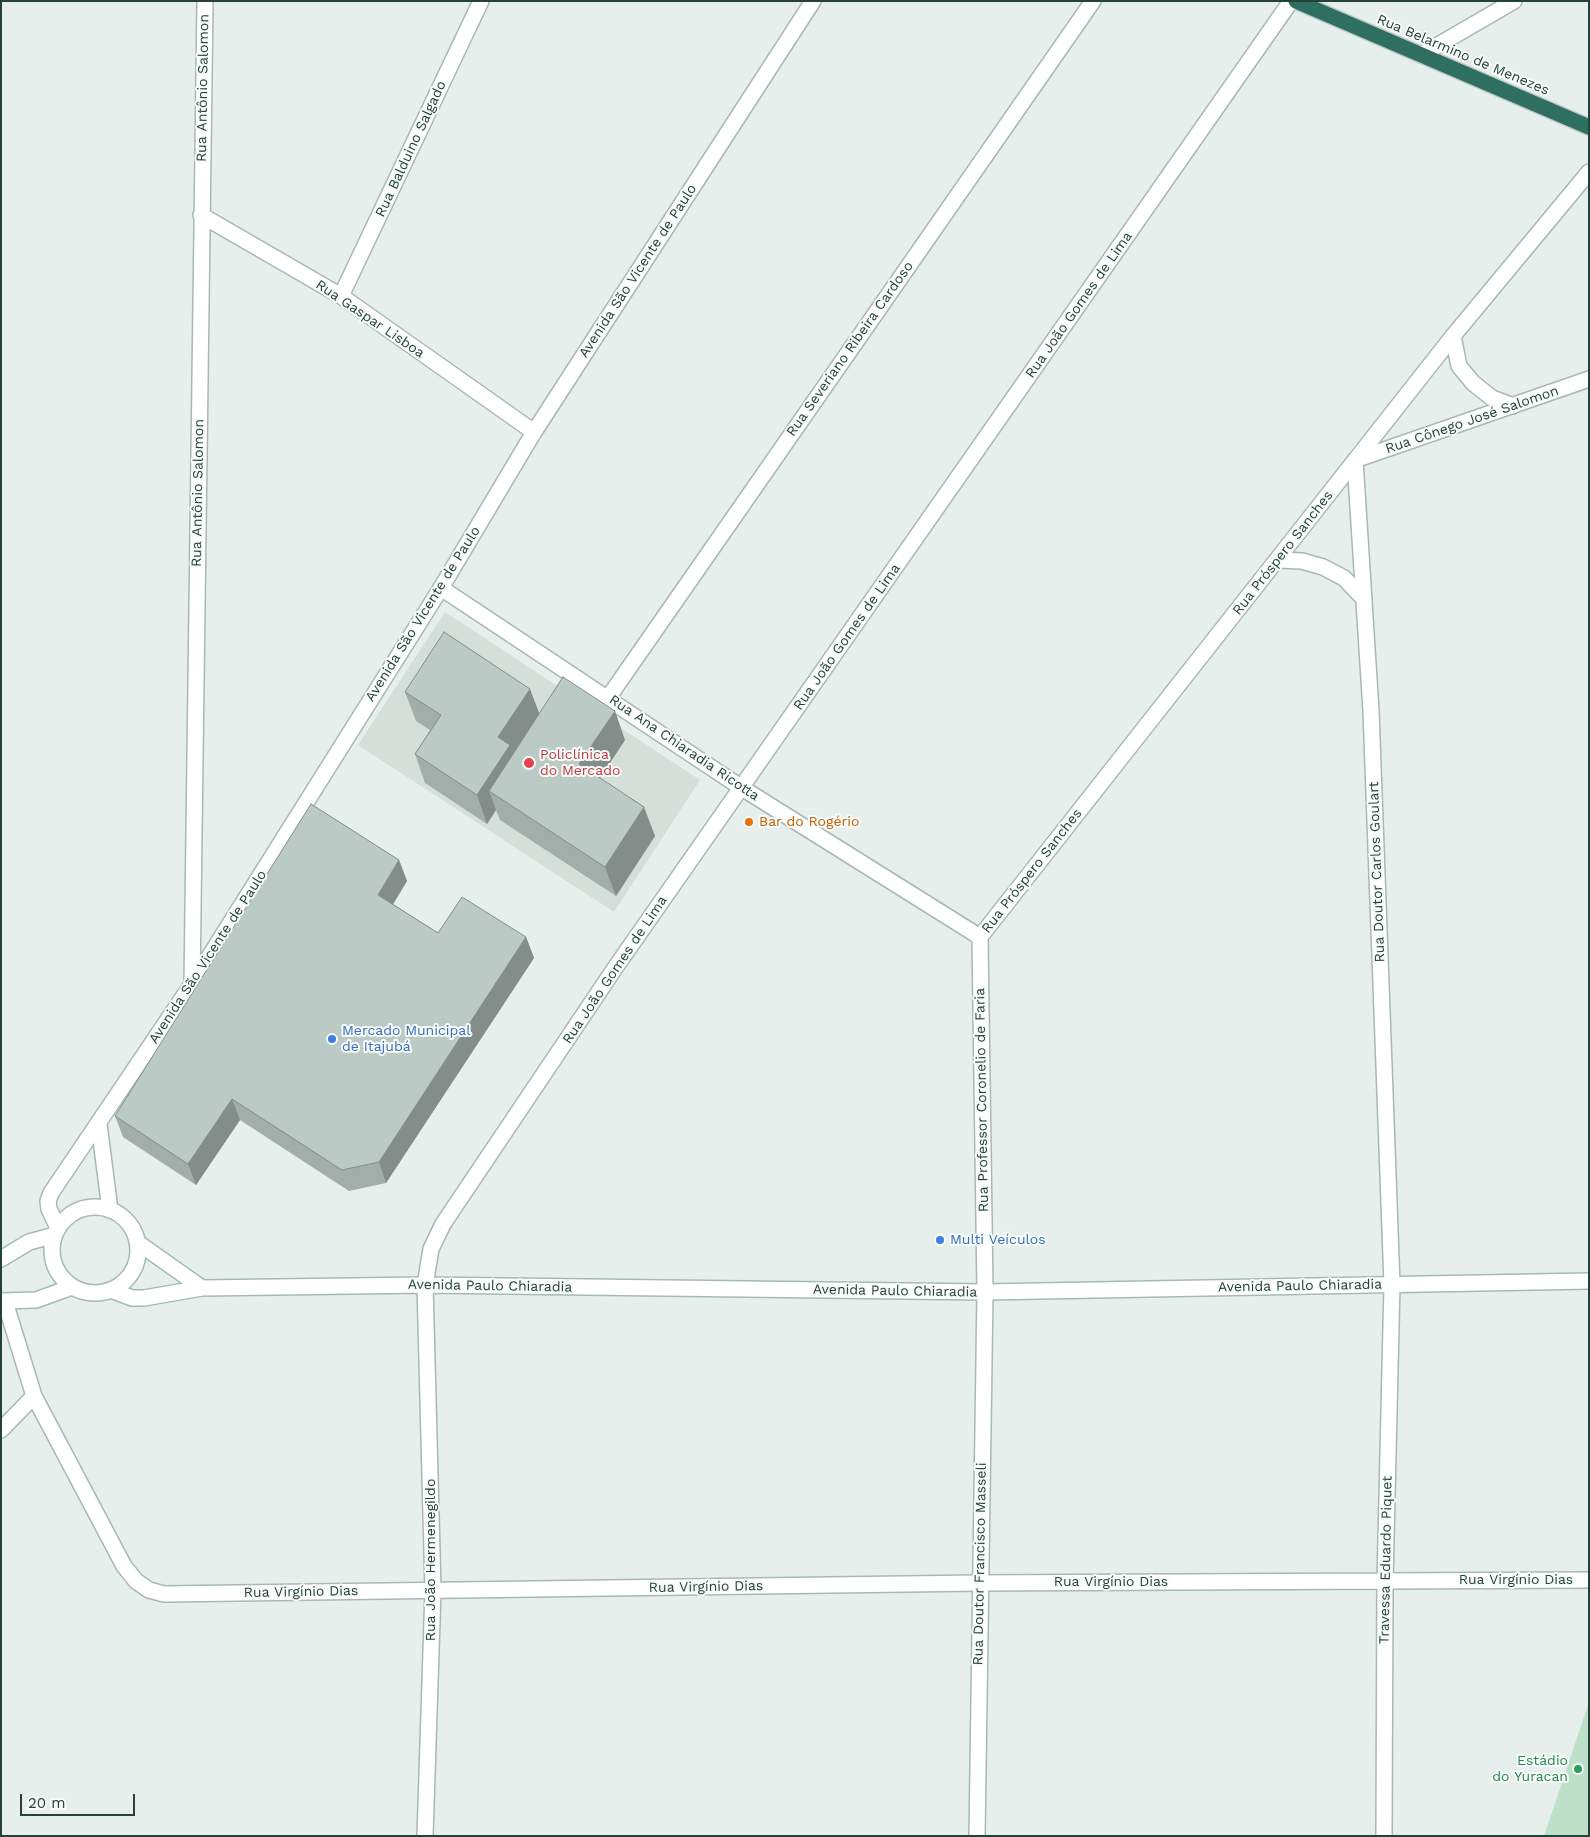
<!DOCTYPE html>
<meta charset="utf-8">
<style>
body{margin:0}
#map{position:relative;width:1590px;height:1837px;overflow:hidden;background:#e6efeb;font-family:"Work Sans",sans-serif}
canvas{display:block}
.frame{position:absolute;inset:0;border:2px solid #24423a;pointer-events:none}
.scale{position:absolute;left:20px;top:1794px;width:115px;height:22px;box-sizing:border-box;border:2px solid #24423a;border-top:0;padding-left:6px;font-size:15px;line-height:18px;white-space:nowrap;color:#24423a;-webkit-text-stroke:4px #f7fbf9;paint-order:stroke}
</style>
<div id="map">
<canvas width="1590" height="1837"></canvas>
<div class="frame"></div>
<div class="scale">20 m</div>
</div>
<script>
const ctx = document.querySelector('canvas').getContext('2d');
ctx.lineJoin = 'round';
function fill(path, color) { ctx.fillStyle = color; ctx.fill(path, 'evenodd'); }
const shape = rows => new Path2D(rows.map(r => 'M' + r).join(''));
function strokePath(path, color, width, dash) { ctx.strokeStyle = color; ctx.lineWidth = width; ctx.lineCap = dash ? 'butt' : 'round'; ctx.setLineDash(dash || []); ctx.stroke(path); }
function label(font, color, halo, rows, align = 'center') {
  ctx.font = font + ' "Work Sans",sans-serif'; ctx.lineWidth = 4; ctx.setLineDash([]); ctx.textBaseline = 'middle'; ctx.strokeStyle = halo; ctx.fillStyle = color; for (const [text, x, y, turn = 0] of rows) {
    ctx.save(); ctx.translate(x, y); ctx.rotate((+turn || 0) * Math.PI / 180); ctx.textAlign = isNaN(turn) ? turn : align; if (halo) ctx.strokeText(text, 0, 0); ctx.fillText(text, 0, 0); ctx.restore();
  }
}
fill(shape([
 [445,612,700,780,614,912,358,745]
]), '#d4dfda');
fill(shape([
 [1589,1702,1589,1836,1544,1836]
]), '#bfe0c8');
const street = shape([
 [1421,55,1514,1],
 [201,215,341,296,534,432],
 [341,296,481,1],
 [1453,336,1459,366,1473,383,1492,398,1513,406],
 [1355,460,1371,711,1392,1284,1385,1581,1384,1836],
 [1355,460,1589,379],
 [1278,560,1302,561,1323,567,1344,578,1364,599],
 [441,588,742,788,980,937],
 [608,698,1093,1],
 [980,937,1453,336,1589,172],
 [980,937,985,1292],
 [192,984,205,1],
 [99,1124,110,1210],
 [58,1228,49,1209,48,1201,51,1193,192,984,441,588,534,432,813,1],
 [5,1302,34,1396,124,1566,136,1581,149,1590,164,1594,979,1583,1589,1580],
 [1,1430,34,1396],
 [425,1836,433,1590,425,1285,431,1249,443,1224,615,968,1291,1]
]);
const secondary = shape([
 '52 1250a43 43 0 1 1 86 0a43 43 0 1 1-86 0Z',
 [137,1242,202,1288],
 [1,1259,29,1242,55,1235],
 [111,1290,132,1298,144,1298,202,1288,425,1285,985,1292,1589,1281],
 [1,1301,36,1300,72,1287],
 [977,1836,985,1292]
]);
const highway = shape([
 [1296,1,1589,127]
]);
strokePath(street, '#a8b8b2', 18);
strokePath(secondary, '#a4bbb3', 18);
strokePath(highway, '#c2cac8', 18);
strokePath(street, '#fff', 15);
strokePath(secondary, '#fff', 15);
strokePath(highway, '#2f6f62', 15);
fill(shape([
 [405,692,539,714,625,740,600,778,655,836,616,896,500,820,496,810,487,824,425,783,415,754,430,730,416,721],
 [399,860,407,881,393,904,438,933,526,937,534,958,386,1183,349,1191,240,1120,196,1185,123,1137,115,1116]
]), '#a1aea9');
fill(shape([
 [530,689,541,718,489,791,496,810,487,824,477,795,498,737],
 [615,711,625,740,590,793,579,764],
 [644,807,655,836,616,896,605,867],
 [399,860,407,881,386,916,378,895],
 [526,937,534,958,386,1183,379,1162],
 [232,1099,240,1120,196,1185,188,1164]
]), '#838d89');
const building = shape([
 [444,632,530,689,498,737,510,745,477,795,415,754,441,715,405,692,444,632],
 [563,677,615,711,579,764,644,807,605,867,489,791,563,677],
 [311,804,399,860,378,895,438,933,462,897,526,937,379,1162,342,1170,232,1099,188,1164,115,1116,311,804]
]);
fill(building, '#bbcac4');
strokePath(building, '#838d89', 1);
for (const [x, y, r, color] of [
 [529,763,6,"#e0444e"],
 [749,822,5,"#e8710a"],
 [332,1039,5,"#3f7fe0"],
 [940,1240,5,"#3f7fe0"],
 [1578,1769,5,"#2e9e5b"]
]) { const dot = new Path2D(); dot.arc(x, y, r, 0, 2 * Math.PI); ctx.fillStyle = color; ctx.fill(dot); strokePath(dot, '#f7fbf9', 2); }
label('14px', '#24423a', '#f7fbf9', [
 ["Rua Belarmino de Menezes",1463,55,23],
 ["Rua Antônio Salomon",203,88,-89],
 ["Rua Balduino Salgado",411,149,-65],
 ["Avenida São Vicente de Paulo",638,271,-57],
 ["Rua João Gomes de Lima",1079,305,-55],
 ["Rua Gaspar Lisboa",370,319,34],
 ["Rua Severiano Ribeira Cardoso",850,349,-55],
 ["Rua Cônego José Salomon",1472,420,-19],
 ["Rua Antônio Salomon",198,493,-89],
 ["Rua Próspero Sanches",1283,553,-52],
 ["Avenida São Vicente de Paulo",423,614,-58],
 ["Rua João Gomes de Lima",847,637,-55],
 ["Rua Ana Chiaradia Ricotta",684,748,34],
 ["Rua Próspero Sanches",1032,871,-52],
 ["Rua Doutor Carlos Goulart",1377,872,-92],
 ["Avenida São Vicente de Paulo",208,957,-57],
 ["Rua João Gomes de Lima",615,970,-56],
 ["Rua Professor Coronelio de Faria",982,1100,-91],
 ["Avenida Paulo Chiaradia",490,1286,1],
 ["Avenida Paulo Chiaradia",1300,1286,-1],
 ["Avenida Paulo Chiaradia",895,1291,1],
 ["Rua João Hermenegildo",431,1560,-90],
 ["Travessa Eduardo Piquet",1386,1560,-89],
 ["Rua Doutor Francisco Masseli",980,1564,-89],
 ["Rua Virgínio Dias",1516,1580],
 ["Rua Virgínio Dias",1111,1582],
 ["Rua Virgínio Dias",706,1587,-1],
 ["Rua Virgínio Dias",301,1592,-1]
]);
label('14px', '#be3a42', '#f7fbf9', [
 ["Policlínica",540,755],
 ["do Mercado",540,771]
], 'left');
label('14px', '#c56008', '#f7fbf9', [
 ["Bar do Rogério",759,822]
], 'left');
label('14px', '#366cbe', '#f7fbf9', [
 ["Mercado Municipal",342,1031],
 ["de Itajubá",342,1047],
 ["Multi Veículos",950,1240]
], 'left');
label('14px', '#27864d', '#f7fbf9', [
 ["Estádio",1568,1761],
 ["do Yuracan",1568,1777]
], 'right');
</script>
